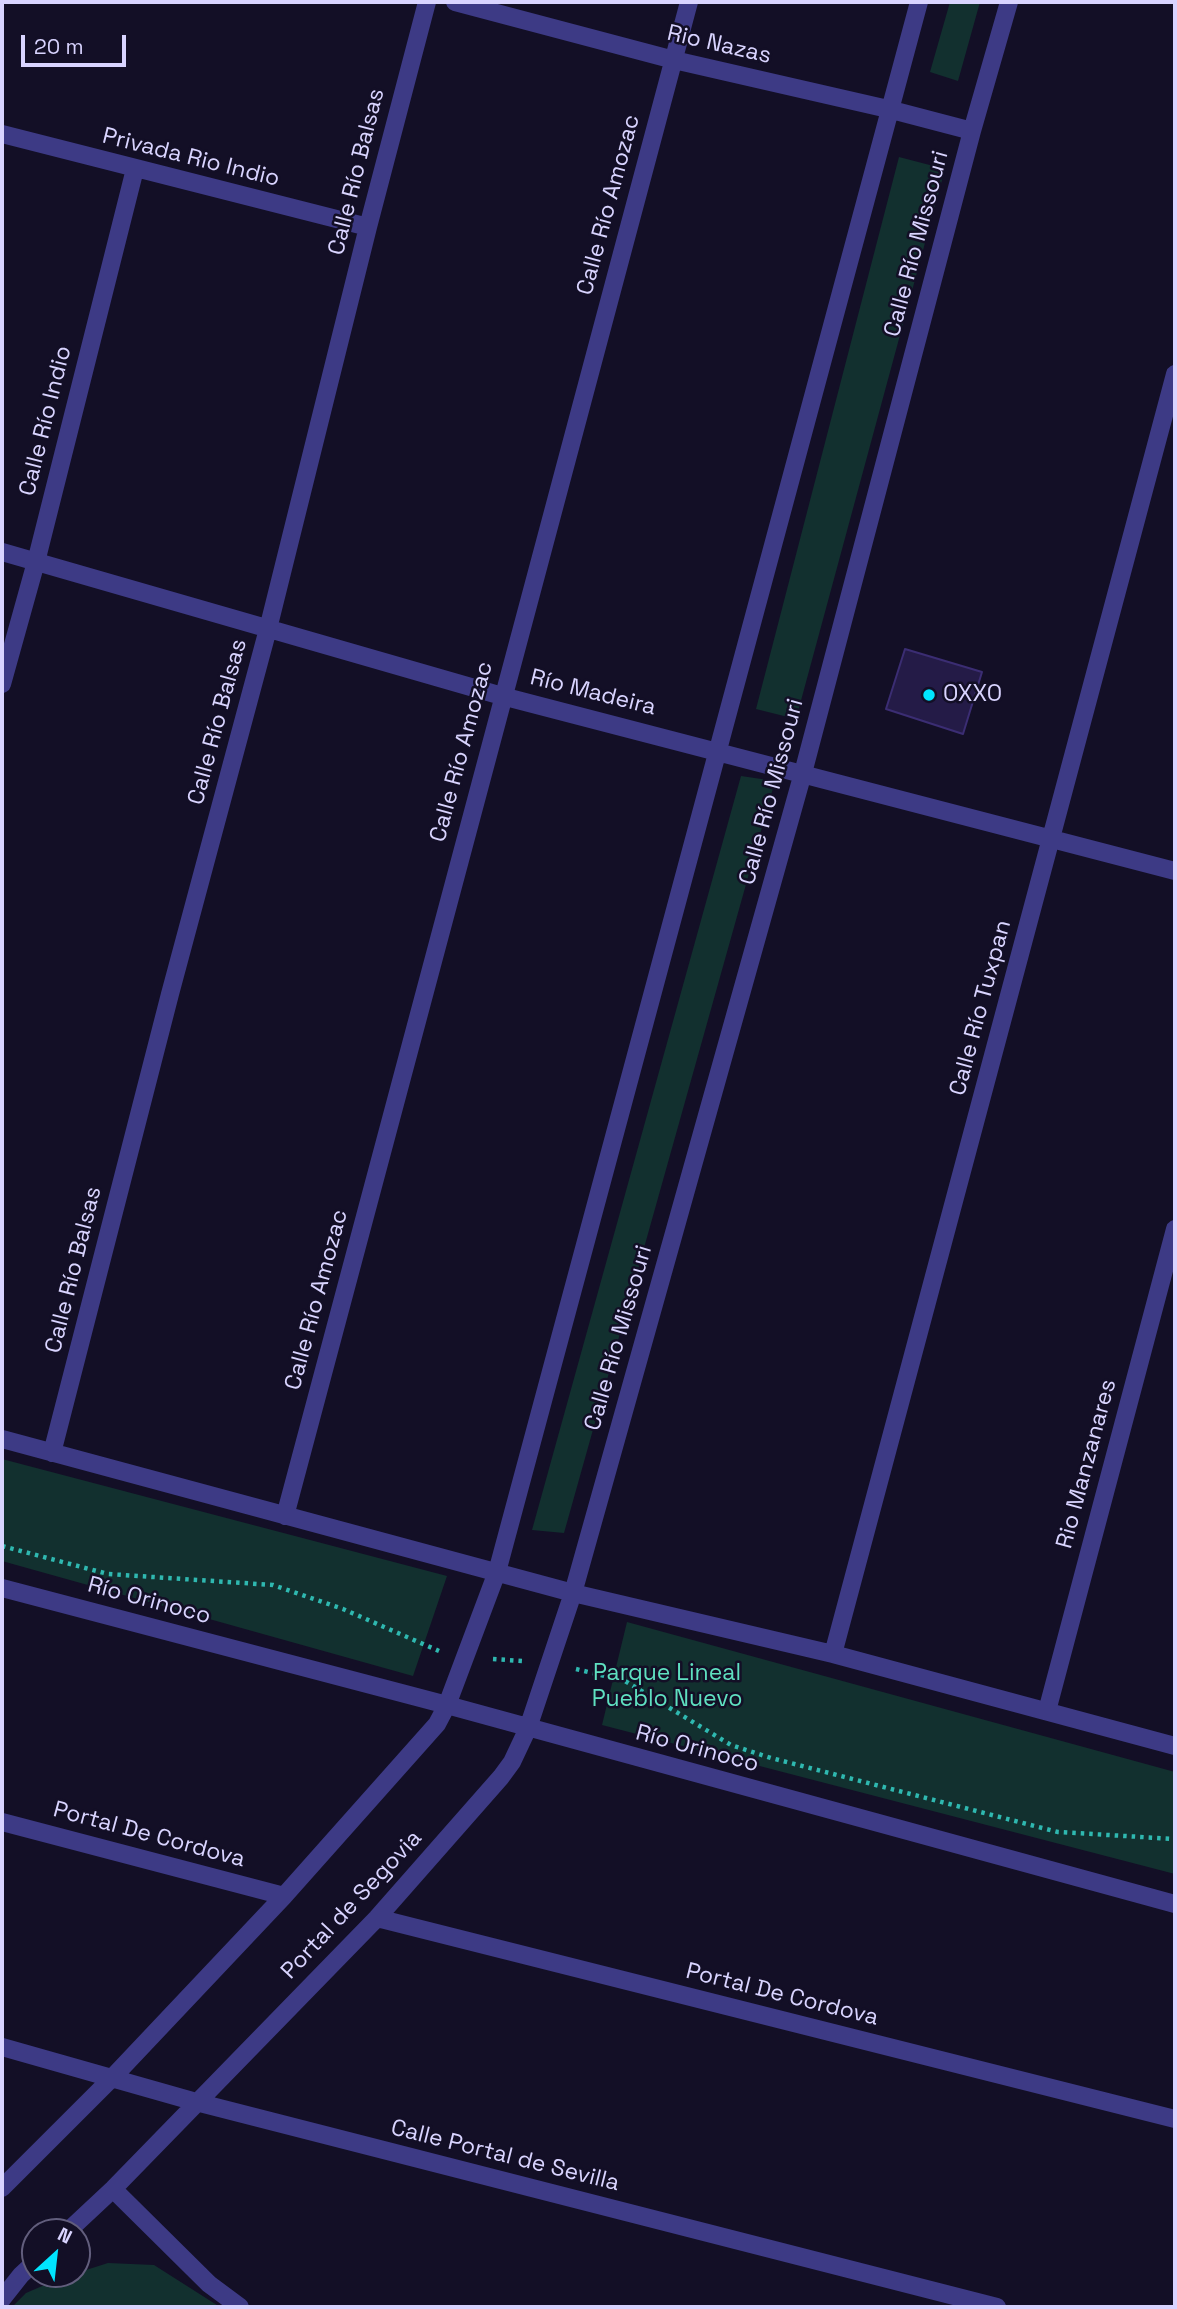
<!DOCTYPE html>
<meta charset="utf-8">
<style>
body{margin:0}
#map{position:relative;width:1177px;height:2309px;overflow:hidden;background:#130f26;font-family:"Space Grotesk",sans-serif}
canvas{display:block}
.frame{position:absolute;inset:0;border:4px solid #d9d4ff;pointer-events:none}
.north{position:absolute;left:21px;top:2218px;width:70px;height:70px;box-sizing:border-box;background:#130f26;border:2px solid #625e7d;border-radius:50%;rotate:27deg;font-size:19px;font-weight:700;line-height:28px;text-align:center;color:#d9d4ff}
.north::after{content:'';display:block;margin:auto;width:24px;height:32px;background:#00e5ff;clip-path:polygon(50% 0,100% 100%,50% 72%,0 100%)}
.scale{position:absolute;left:21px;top:35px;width:105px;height:32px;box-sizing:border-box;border:4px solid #d9d4ff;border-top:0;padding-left:9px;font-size:21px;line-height:24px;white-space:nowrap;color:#d9d4ff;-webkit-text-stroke:5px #130f26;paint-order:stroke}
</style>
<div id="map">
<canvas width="1177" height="2309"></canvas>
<div class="frame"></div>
<div class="north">N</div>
<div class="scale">20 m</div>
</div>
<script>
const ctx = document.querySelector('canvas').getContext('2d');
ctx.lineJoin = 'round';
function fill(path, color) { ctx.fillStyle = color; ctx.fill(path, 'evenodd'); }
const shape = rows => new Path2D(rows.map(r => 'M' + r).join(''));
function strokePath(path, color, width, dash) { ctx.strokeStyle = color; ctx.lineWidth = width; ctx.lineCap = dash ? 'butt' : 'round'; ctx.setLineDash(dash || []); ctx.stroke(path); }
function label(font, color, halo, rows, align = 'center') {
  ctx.font = font + ' "Space Grotesk",sans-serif'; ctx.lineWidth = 5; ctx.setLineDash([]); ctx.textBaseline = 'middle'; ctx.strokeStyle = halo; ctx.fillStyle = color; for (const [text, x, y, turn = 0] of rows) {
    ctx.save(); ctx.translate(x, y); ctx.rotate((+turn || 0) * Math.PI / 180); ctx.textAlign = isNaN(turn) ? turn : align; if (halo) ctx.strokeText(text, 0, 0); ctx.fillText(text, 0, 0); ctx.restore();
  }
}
fill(shape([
 [950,2,980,2,958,81,930,72],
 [899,157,945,169,796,719,756,709],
 [741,776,775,781,564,1533,532,1530],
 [2,1459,447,1576,413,1676,2,1561],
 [627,1622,1175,1772,1175,1874,602,1725],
 [108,2263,154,2265,220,2307,12,2307,26,2293,61,2278]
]), '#12302f');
const building = shape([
 [905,649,982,672,963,734,886,709,905,649]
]);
fill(building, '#241b47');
strokePath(building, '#3b2d73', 2);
strokePath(shape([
 [2,1546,108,1574,273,1585,343,1609,439,1651],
 [493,1659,522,1661],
 [576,1669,625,1681,731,1745,771,1758,1058,1832,1175,1839]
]), '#2fb8b0', 4.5, [3.5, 5]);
strokePath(shape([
 [455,2,674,60,888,109,972,131],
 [2,134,368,227],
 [2,552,502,696,1175,871],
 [2,684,36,562,135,169],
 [2,1439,573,1593,833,1654,1175,1746],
 [52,1453,170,994,268,629,368,227,427,2],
 [285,1516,689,2],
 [2,1588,447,1705,1175,1904],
 [833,1654,1175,374],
 [1047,1711,1175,1229],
 [2,1822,284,1896],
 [377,1918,1175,2119],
 [2,2047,196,2102,997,2307],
 [2,2188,113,2077,284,1896,437,1724,447,1705,497,1572,919,2],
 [113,2189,209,2284,240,2307],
 [67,2232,113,2189,377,1918,501,1777,512,1762,528,1728,573,1593,803,773,972,131,1009,2],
 [2,2299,21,2275,35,2262]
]), '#3d3a85', 18);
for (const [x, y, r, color] of [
 [929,695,7,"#00e5ff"]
]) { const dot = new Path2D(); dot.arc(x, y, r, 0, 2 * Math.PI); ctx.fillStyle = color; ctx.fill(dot); strokePath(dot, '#130f26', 2.5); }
label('23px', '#d9d4ff', '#130f26', [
 ["Rio Nazas",719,45,13],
 ["Privada Rio Indio",191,158,14],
 ["Calle Río Balsas",357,172,-76],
 ["Calle Río Amozac",609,205,-75],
 ["Calle Río Missouri",917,244,-75],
 ["Calle Río Indio",46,421,-76],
 ["Río Madeira",593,693,14],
 ["Calle Río Balsas",218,722,-75],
 ["Calle Río Amozac",462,752,-75],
 ["Calle Río Missouri",772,792,-75],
 ["Calle Río Tuxpan",981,1008,-75],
 ["Calle Río Balsas",74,1270,-76],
 ["Calle Río Amozac",317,1300,-75],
 ["Calle Río Missouri",619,1338,-74],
 ["Rio Manzanares",1087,1464,-75],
 ["Río Orinoco",149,1601,15],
 ["Río Orinoco",697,1749,15],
 ["Portal De Cordova",149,1835,15],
 ["Portal de Segovia",352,1905,-47],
 ["Portal De Cordova",782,1995,14],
 ["Calle Portal de Sevilla",505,2156,14]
]);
label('23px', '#d9d4ff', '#130f26', [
 ["OXXO",943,695]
], 'left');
label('23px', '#5fe0c0', '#130f26', [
 ["Parque Lineal",667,1674],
 ["Pueblo Nuevo",667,1700]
]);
</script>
